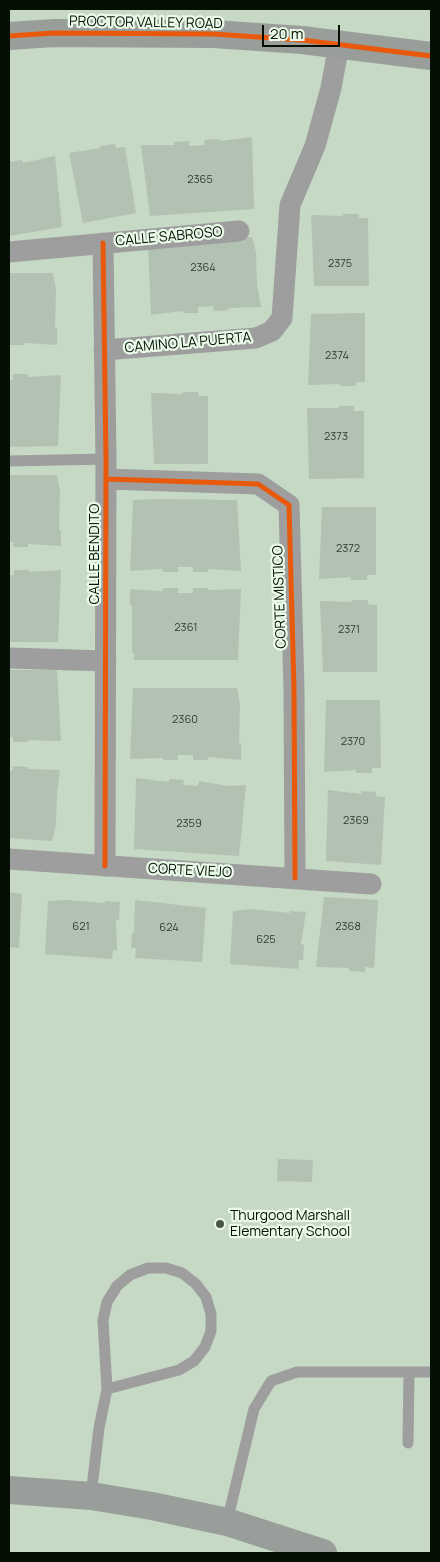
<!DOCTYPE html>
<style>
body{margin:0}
#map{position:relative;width:440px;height:1562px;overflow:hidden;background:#c5d9c4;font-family:Manrope,sans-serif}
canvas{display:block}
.frame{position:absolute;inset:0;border:10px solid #051005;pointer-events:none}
.scale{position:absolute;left:262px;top:25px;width:78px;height:22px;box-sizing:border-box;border:2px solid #051005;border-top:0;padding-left:6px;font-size:15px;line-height:18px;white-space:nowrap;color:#051005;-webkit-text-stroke:4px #eafce9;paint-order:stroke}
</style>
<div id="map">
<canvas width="440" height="1562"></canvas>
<div class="frame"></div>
<div class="scale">20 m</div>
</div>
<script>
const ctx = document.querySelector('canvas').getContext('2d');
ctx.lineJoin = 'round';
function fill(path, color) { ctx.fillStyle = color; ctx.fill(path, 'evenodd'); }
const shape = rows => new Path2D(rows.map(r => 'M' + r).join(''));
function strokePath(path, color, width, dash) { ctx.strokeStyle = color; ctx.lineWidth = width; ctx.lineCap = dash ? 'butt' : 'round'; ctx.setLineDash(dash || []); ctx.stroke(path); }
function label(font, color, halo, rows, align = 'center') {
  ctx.font = font + ' Manrope,sans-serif'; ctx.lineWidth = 4.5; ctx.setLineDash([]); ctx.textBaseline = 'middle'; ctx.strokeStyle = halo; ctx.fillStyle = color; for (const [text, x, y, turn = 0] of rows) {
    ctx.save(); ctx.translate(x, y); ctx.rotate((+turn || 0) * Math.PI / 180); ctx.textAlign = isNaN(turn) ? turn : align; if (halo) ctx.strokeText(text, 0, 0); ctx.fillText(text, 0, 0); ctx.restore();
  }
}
fill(shape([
 [252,137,254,209,150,216,141,145,174,145,174,142,189,141,189,146,205,145,204,140,219,139,220,141],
 [115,144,116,148,125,147,136,213,83,223,69,153,100,148,100,146],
 [55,156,62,227,9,236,9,162,22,160,23,163],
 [343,214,359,214,359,218,368,218,369,286,314,286,311,215,343,216],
 [252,237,256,252,257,284,261,307,228,308,229,310,214,311,213,306,198,307,198,313,183,313,183,311,151,315,148,244],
 [9,273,53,273,56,289,55,328,57,328,57,345,24,343,24,345,9,345],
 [365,313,365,382,356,382,356,386,340,386,340,384,308,385,311,314],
 [13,374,28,374,28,377,61,375,58,446,9,447,9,380,13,380],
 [183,392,198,392,199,396,208,396,208,464,154,464,151,393,183,394],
 [339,406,354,406,354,411,364,411,364,478,309,479,307,408,339,408],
 [9,475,57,475,60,491,59,530,61,530,61,546,28,544,28,547,13,547,13,542,9,542],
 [158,499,237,500,241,571,208,569,208,572,193,572,193,567,178,567,178,572,163,572,163,569,130,571,133,500],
 [322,507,376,507,376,575,367,575,367,580,351,580,351,577,319,579],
 [14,570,29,570,29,572,61,570,58,642,9,642,9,575,14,575],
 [163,588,178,588,178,593,193,593,193,588,208,588,208,590,241,589,238,660,134,660,134,653,132,653,132,605,130,605,130,589,163,591],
 [352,600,368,600,368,604,377,605,377,672,323,672,320,601,352,602],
 [9,670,57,670,61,741,28,740,28,742,13,742,13,737,9,737],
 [133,688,237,688,240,704,239,743,241,743,241,760,208,757,208,760,193,760,193,755,178,755,178,760,163,760,163,758,130,759],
 [326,700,380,700,381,768,372,768,372,773,356,773,356,770,324,772],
 [13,766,28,767,28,769,60,770,57,793,56,825,52,841,9,838,9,771,12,771],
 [136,778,169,782,169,779,184,780,183,785,198,786,199,781,228,786,246,785,239,856,134,849],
 [328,790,361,794,361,791,376,792,376,796,385,797,381,865,326,861],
 [9,892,22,894,19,948,9,947],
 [324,897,378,900,374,968,365,967,365,972,349,971,349,968,316,967],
 [65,900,105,903,105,901,120,902,119,920,116,920,117,951,113,950,112,959,45,954,48,901],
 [135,900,206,908,202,962,135,958,136,948,131,948,132,933,134,933],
 [250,909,290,913,290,911,306,912,301,944,304,945,303,960,299,960,298,969,230,964,233,911],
 [278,1159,313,1160,312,1182,277,1181]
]), '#b2c2b2');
strokePath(shape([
 [9,461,106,459],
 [408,1443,409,1372],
 [91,1496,99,1428,107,1389,103,1320,107,1302,117,1286,130,1275,148,1268,166,1268,182,1273,196,1284,206,1297,211,1314,211,1331,205,1347,194,1361,179,1370,107,1389],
 [227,1522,254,1409,271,1381,297,1372,431,1372]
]), '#9d9e9d', 11);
strokePath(shape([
 [103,243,106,459,105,866],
 [9,252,239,231],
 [104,350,256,338,272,331,282,318,290,205,315,146,331,88,339,44],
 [106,479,258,484,289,505,294,690,295,878],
 [9,658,106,661],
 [9,859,371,884]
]), '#9d9e9d', 21);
strokePath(shape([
 [9,36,54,33,213,34,302,40,431,56],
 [9,1490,91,1496,152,1506,227,1522,323,1553]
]), '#9a9e9b', 28);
strokePath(shape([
 [9,36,54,33,213,34,302,40,431,56],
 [103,243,106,459,105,866],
 [106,479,258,484,289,505,294,690,295,878]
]), '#e8590c', 5);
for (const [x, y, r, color] of [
 [220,1224,5,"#485648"]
]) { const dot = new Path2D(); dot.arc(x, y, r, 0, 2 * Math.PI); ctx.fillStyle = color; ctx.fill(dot); strokePath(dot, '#eafce9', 2); }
label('11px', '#303c30', null, [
 ["2365",200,180],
 ["2375",340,264],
 ["2364",203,268],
 ["2374",337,356],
 ["2373",336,437],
 ["2372",348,549],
 ["2361",186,628],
 ["2371",349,630],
 ["2360",185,720],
 ["2370",353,742],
 ["2369",356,821],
 ["2359",189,824],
 ["621",81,927],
 ["2368",348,927],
 ["624",169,928],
 ["625",266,940]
]);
label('14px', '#051005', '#eafce9', [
 ["PROCTOR VALLEY ROAD",146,23,1],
 ["CALLE SABROSO",169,237,-5],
 ["CAMINO LA PUERTA",188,343,-5],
 ["CALLE BENDITO",95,554,-90],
 ["CORTE MISTICO",280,597,-92],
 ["CORTE VIEJO",190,871,3]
]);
label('14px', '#051005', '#eafce9', [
 ["Thurgood Marshall",230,1216],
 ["Elementary School",230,1232]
], 'left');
</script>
